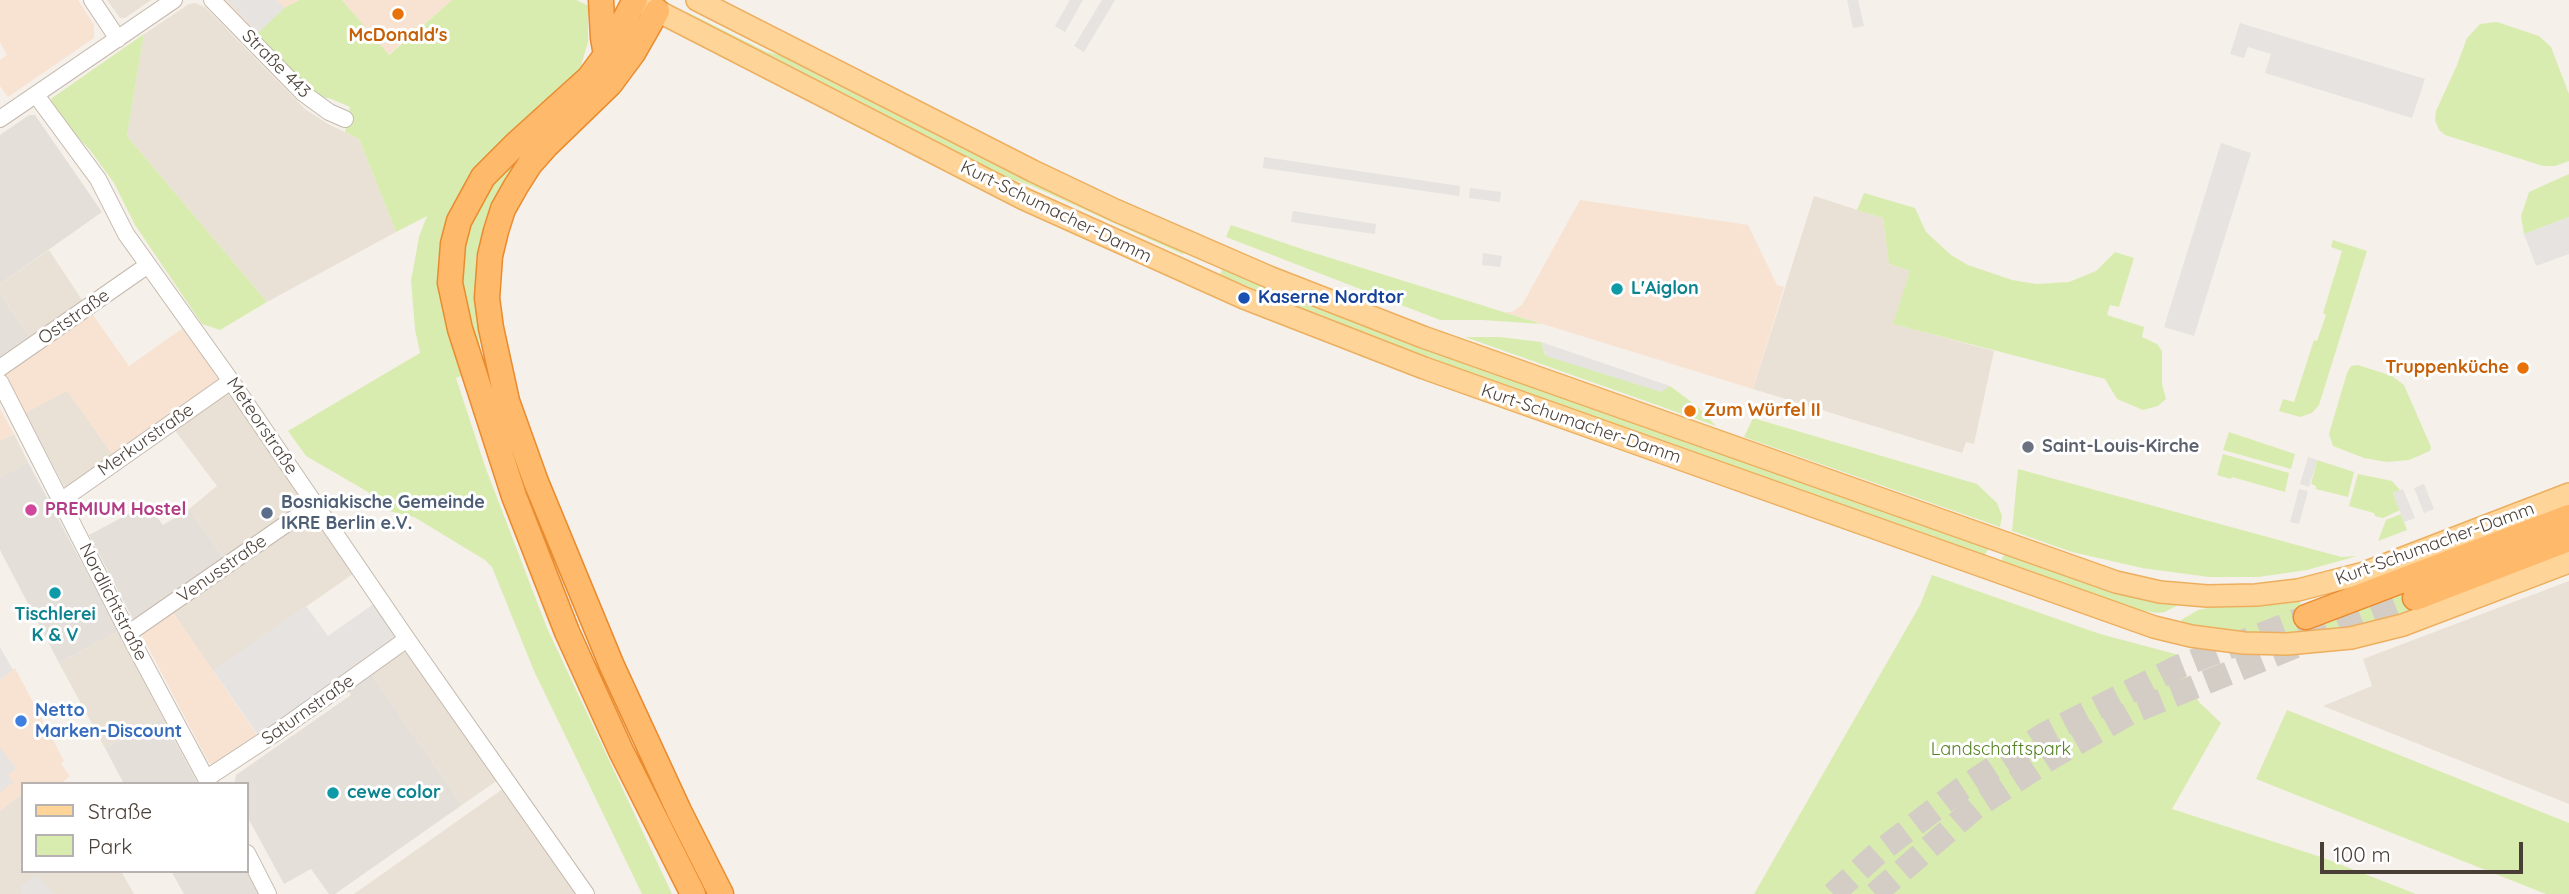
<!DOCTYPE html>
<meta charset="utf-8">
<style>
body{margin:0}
#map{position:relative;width:2569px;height:894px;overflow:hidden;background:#f5f0e9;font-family:Quicksand,sans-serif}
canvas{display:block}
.legend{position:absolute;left:21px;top:782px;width:228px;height:91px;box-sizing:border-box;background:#fff;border:2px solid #b7b2af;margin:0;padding:9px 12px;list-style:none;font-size:21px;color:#4a3f36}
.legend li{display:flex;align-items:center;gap:14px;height:35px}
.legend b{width:35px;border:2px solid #b7b2af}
.scale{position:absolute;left:2320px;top:842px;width:203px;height:32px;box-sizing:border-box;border:4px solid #4a3f36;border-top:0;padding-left:9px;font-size:21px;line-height:24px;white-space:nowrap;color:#4a3f36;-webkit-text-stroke:5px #fff;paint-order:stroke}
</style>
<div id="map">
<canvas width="2569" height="894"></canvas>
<ul class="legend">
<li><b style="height:9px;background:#ffd498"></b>Straße</li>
<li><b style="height:19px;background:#d9ecaf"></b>Park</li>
</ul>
<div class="scale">100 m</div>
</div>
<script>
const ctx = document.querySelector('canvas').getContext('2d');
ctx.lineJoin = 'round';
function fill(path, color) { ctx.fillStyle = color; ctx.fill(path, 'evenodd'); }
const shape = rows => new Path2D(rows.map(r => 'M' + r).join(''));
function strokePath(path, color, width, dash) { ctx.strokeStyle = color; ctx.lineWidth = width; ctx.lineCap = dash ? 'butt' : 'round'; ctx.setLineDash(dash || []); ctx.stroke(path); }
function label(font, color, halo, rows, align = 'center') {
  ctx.font = font + ' Quicksand,sans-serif'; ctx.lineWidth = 6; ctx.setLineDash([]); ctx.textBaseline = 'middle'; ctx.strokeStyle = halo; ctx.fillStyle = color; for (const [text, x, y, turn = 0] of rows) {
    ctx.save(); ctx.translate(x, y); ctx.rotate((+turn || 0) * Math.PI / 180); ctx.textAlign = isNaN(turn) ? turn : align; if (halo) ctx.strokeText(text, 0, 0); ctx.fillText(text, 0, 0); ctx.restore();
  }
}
fill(shape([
 [107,0,151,0,125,18,120,18],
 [195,3,205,7,305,109,328,124,359,139,396,232,267,302,127,136,144,34,189,4],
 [1814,196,1883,218,1889,264,1910,271,1894,324,1994,351,1974,444,1966,442,1962,453,1753,389],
 [49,250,84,303,32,340,0,294,0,284],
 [67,390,113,455,65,488,25,413],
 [227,390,306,504,225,559,189,509,217,486,173,428],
 [14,434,28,462,0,478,0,441],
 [311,514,353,574,213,671,172,611],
 [2569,581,2569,804,2323,706,2372,686,2363,659],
 [118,631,163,718,105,748,59,663],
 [402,652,410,654,498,780,462,805,371,673],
 [504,788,578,894,354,894],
 [20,795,23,798,23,871,121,871,134,894,0,894,0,811]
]), '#eae1d6');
fill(shape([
 [0,0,78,0,94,25,94,38,8,97,0,86,0,60,7,55,0,42],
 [222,0,300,0,284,8,255,35],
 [342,0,452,0,388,55],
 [1580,200,1748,225,1777,285,1784,287,1753,389,1504,312,1512,312,1522,305],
 [90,311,129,366,183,328,221,382,113,455,67,391,25,413,4,371],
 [0,408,14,434,0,441],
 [172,611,258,736,216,765,209,763,140,632],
 [15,668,64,761,61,764,70,776,61,784,23,784,23,798,20,795,0,811,0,680]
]), '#f8e3d3');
fill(shape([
 [29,115,35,115,102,212,0,284,0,135],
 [0,294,32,340,0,363],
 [28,462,118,631,59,663,0,550,0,478],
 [147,504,163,525,189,509,225,559,135,623,89,535],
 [371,673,462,805,335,894,329,894,311,869,284,884,247,816,247,784,234,784,236,775,351,695,348,690],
 [163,718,198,784,124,784,105,748],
 [171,871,246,871,258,894,184,894]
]), '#e5dfda');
fill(shape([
 [300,0,342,0,389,55,452,0,576,0,589,6,591,13,588,15,588,42,577,79,452,212,466,374,456,378,486,469,547,628,672,894,642,894,534,671,492,567,485,560,414,517,381,509,368,492,306,456,288,431,420,353,415,329,411,281,419,237,427,216,396,232,359,139,345,132,350,107,329,98,316,98,255,35,284,8],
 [687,12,767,52,787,57,1186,253,1182,254,1030,185,1004,177,685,17],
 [2497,22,2539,36,2551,47,2569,94,2569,161,2555,166,2543,166,2445,135,2439,130,2435,120,2436,111,2457,65,2467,38,2480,24],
 [144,34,127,136,267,302,220,330,202,324,135,225,114,183,90,150,65,124,51,104,52,98],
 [529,143,491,208,476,258,475,306,482,363,463,313,459,255,479,198],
 [2569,174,2569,217,2524,234,2521,216,2529,192],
 [1864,193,1915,208,1926,232,1951,255,1968,265,2012,280,2036,284,2069,282,2096,271,2115,252,2134,258,2119,307,2110,305,2107,315,2144,327,2142,337,2157,344,2162,351,2162,384,2166,399,2158,406,2143,410,2117,399,2105,379,1893,324,1910,271,1889,264,1883,218,1857,210],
 [1231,225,1308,251,1542,324,1482,320,1440,320,1226,237],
 [2333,240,2367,251,2319,405,2312,413,2300,417,2279,411,2283,399,2294,402,2314,340,2317,341,2326,315,2323,313,2342,251,2331,247],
 [1223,266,1988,548,1988,550,1984,556,1980,555,1391,344,1220,275],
 [1465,337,1500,337,1541,342,1545,355,1665,388,1670,386,1698,407,1716,426],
 [2358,365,2392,376,2404,385,2431,447,2430,451,2409,460,2387,462,2364,458,2333,446,2329,434,2347,373,2351,366],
 [1753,418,1977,484,1997,503,2002,516,2000,527,1744,437],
 [2229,432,2295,454,2291,469,2223,450],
 [2223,454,2289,473,2285,492,2232,477,2231,479,2217,475],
 [2317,460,2354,472,2348,497,2316,489,2316,486,2311,484],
 [2018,469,2341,557,2357,556,2307,570,2258,577,2209,577,2142,568,2072,552,2012,531],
 [2358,474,2392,481,2400,490,2393,493,2400,510,2383,518,2375,516,2374,513,2349,506],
 [2401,514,2407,530,2378,541,2386,520],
 [2006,553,2178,604,2178,605,2165,612,2157,613,2139,610,2003,563,2002,558],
 [1932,575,2100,634,2179,655,2184,675,2199,702,2221,723,2172,809,2321,857,2416,894,1754,894,1920,605],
 [2409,588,2418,609,2352,628,2303,634,2266,634,2193,626,2182,623,2181,620,2198,610,2218,606,2248,606,2299,600,2311,627],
 [2287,710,2569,823,2569,894,2546,894,2256,779]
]), '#d9ecaf');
fill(shape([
 [227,0,276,0,284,8,258,33],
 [1070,0,1083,0,1065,32,1055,26],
 [1102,0,1115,0,1084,52,1074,46],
 [1847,0,1858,0,1864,26,1853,28],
 [2240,23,2425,79,2412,118,2265,73,2271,54,2248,47,2244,58,2230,54],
 [2221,143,2251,153,2194,336,2164,327],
 [1264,157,1460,186,1459,196,1263,168],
 [1470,188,1501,192,1500,202,1469,198],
 [1293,211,1376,224,1375,234,1291,222],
 [2569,217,2569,254,2536,266,2524,234],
 [1483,253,1502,256,1500,267,1482,265],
 [1541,342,1670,386,1661,392,1546,356],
 [2308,457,2317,460,2309,487,2300,484],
 [2424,484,2434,509,2424,513,2414,488],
 [2299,489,2308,491,2299,524,2290,522],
 [2403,489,2415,518,2404,522,2393,493],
 [375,603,395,632,394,641,258,735,213,670,306,606,328,636],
 [0,647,13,670,0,680],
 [0,748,16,768,8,775,13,782,0,793],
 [37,874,53,894,23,894,19,888]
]), '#e6e3e0');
strokePath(shape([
 [1833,894,1879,852,1960,790,2043,735,2178,667,2306,617],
 [1875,894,1976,807,2054,756,2130,713,2415,598]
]), '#d3cdc5', 24, [24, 12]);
const minor = shape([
 [92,0,118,39],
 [212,0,303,93,329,112,345,119],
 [36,95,98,179,126,234,231,381,407,639,586,894],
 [0,119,174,0],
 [0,368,148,265],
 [0,382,136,648,209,784],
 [62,500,231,381],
 [129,633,315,504],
 [207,778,277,732,407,639],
 [247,853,268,894]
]);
const major = shape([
 [697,0,1033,171,1115,210,1269,277,1423,337,2116,582,2160,592,2207,596,2256,595,2298,590,2364,573,2569,494],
 [644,4,1024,199,1244,298,1424,368,2154,627,2191,636,2244,643,2287,644,2351,638,2403,625,2569,562]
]);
const highway = shape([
 [601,0,603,38,606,55],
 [635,0,606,55,589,78,516,144,483,177,459,221,453,244,450,283,460,329,514,496,567,632,621,751,693,894],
 [657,11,633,53,610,84,546,146,530,164,516,186,503,209,496,231,490,256,487,298,491,328,507,401,536,482,612,666,679,811,721,894],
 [2415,598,2569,539],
 [2306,617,2569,517]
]);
strokePath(minor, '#c5b9ad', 18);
strokePath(major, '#edaf5f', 24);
strokePath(highway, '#e98b2f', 27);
strokePath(minor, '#fff', 16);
strokePath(major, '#ffd498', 21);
strokePath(highway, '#ffb96a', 24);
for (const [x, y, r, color] of [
 [398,14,7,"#e8710a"],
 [1617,289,7,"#0f9aa8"],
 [1244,298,7,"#1a4fb4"],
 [2523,368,7,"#e8710a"],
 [1690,411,7,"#e8710a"],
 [2028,447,7,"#6b7280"],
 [31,510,7,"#d1479c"],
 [267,513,7,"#5c6f8a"],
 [55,593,7,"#0f9aa8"],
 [21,721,7,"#3f7fe0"],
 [333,793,7,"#0f9aa8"]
]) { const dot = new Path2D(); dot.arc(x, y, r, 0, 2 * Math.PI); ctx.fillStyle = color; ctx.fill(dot); strokePath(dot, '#fff', 2.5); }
label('bold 18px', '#c56008', '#fff', [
 ["McDonald's",398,36],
 ["Truppenküche",2509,368,"right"],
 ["Zum Würfel II",1704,411,"left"]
]);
label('18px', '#4a3f36', '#fff', [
 ["Straße 443",276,64,45],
 ["Kurt-Schumacher-Damm",1056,212,26],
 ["Oststraße",74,317,-35],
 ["Kurt-Schumacher-Damm",1581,424,19],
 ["Meteorstraße",262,426,56],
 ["Merkurstraße",146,440,-35],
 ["Kurt-Schumacher-Damm",2435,544,-20],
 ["Venusstraße",222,569,-35],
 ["Nordlichtstraße",113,602,63],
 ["Saturnstraße",308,710,-35]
]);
label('bold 18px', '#0d838f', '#fff', [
 ["L'Aiglon",1631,289],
 ["Tischlerei",55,615,"center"],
 ["K & V",55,636,"center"],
 ["cewe color",347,793]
], 'left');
label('bold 18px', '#164399', '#fff', [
 ["Kaserne Nordtor",1258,298]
], 'left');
label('bold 18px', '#5b616d', '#fff', [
 ["Saint-Louis-Kirche",2042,447]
], 'left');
label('bold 18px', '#4e5e75', '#fff', [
 ["Bosniakische Gemeinde",281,503],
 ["IKRE Berlin e.V.",281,524]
], 'left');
label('bold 18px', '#b23c85', '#fff', [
 ["PREMIUM Hostel",45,510]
], 'left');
label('bold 18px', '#366cbe', '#fff', [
 ["Netto",35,711],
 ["Marken-Discount",35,732]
], 'left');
label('18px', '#548124', '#fff', [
 ["Landschaftspark",2001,750]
]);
</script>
